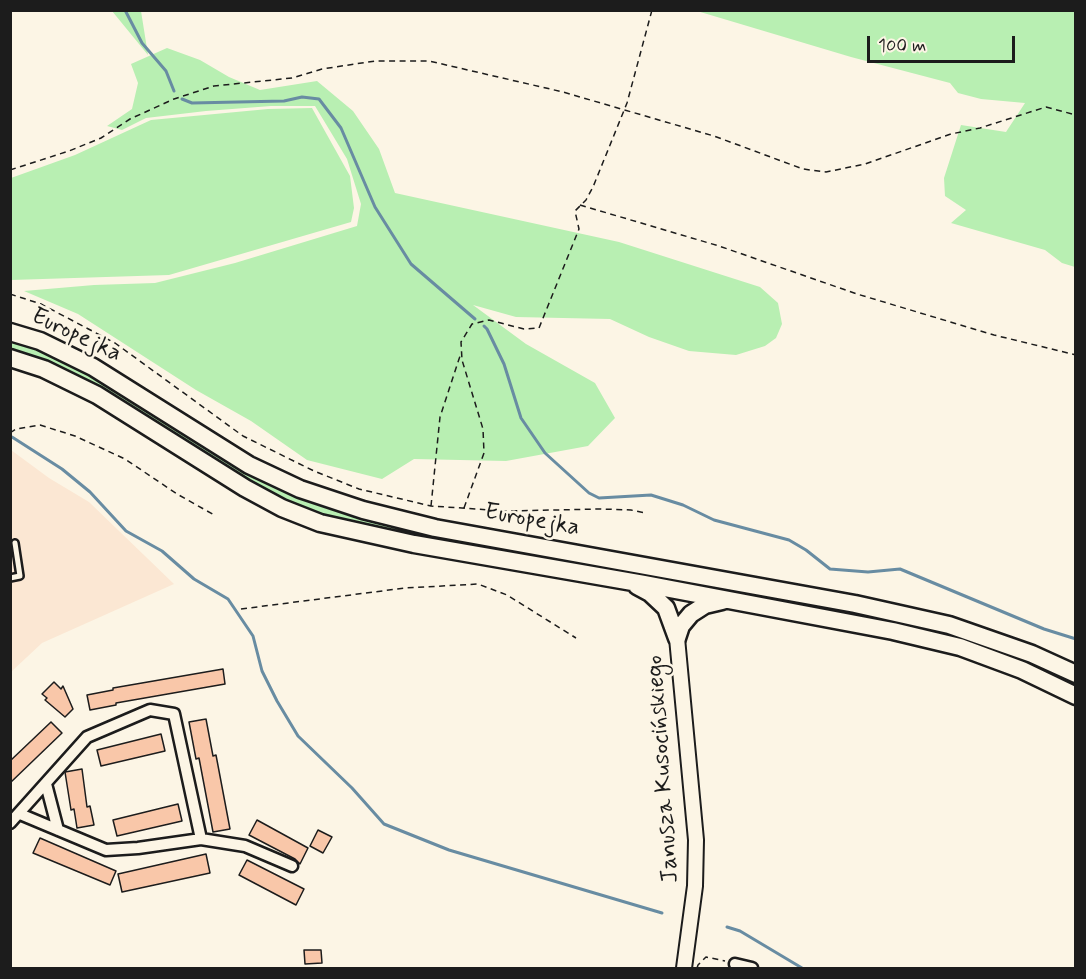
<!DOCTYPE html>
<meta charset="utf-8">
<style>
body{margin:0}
#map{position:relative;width:1086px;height:979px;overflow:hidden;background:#fcf5e5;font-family:Mynerve,sans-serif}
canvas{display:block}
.frame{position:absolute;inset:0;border:12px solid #1c1c1c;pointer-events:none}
.scale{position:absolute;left:867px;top:36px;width:148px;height:27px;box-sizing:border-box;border:3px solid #1c1c1c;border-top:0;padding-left:8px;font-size:18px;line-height:21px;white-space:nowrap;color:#1c1c1c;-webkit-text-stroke:4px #fcf5e5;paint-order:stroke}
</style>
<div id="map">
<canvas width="1086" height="979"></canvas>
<div class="frame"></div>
<div class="scale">100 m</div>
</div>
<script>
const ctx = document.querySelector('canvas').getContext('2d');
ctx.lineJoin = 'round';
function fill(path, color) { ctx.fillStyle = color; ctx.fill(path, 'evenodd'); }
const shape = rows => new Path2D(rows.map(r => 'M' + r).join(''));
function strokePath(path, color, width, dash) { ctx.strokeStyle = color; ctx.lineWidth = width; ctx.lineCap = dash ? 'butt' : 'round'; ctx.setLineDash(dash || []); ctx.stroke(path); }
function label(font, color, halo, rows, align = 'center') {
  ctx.font = font + ' Mynerve,sans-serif'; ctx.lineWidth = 5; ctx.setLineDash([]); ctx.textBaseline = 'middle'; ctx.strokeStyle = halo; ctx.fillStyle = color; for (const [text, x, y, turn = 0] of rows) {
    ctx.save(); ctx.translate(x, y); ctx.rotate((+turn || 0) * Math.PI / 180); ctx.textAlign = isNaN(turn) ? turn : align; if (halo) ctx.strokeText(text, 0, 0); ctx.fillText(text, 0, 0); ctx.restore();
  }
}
fill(shape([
 [11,450,49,478,89,502,174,584,42,643,11,672]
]), '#fbe7d3');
fill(shape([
 [112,11,141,11,148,55],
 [697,11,1075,11,1075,267,1062,263,1045,250,951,223,966,210,945,196,944,178,961,125,1006,132,1025,103,981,99,958,93,950,83,851,57],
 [167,48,200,60,229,77,260,90,317,81,353,111,379,149,395,193,619,242,760,287,778,303,782,324,776,338,765,346,736,355,689,351,649,337,610,319,516,317,473,305,526,344,595,383,615,418,588,446,506,461,414,459,382,479,307,460,251,421,196,390,78,314,24,291,94,285,155,283,235,263,357,226,361,204,347,159,315,106,271,106,206,111,146,118,122,130,107,126,132,109,138,83,131,64],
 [312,108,350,176,354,208,351,222,169,275,11,280,11,178,75,155,151,120,268,109],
 [10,339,65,360,346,513,424,533,855,611,947,632,1025,659,1075,683,1075,689,1022,664,424,539,319,515,276,497,11,352]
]), '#b8efb2');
strokePath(shape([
 [125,10,142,43,166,71,174,91],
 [182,99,192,103,284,101,302,97,319,99,341,128,375,207,411,264,475,319],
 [484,326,487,329,504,364,521,418,545,453,589,493,599,498,651,495,683,505,714,520,789,540,806,550,830,569,868,572,900,569,1044,629,1076,639],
 [12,437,62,469,90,492,126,531,162,551,194,579,228,599,253,636,262,671,277,701,298,736,352,788,384,824,449,850,662,913],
 [727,927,740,931,802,968]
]), '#688ca2', 3);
const building = shape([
 [223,669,225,684,116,703,116,705,90,710,87,695,113,690,113,688,223,669],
 [54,682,61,689,63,686,73,709,65,717,45,700,47,698,42,694,54,682],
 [206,719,213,756,216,755,230,829,213,832,199,758,196,759,189,722,206,719],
 [51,722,62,733,10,783,10,761,51,722],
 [161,734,165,751,101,766,97,750,161,734],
 [82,769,87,807,90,806,94,825,77,828,74,809,71,810,65,772,82,769],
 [178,804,182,821,117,836,113,820,178,804],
 [257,820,308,848,300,864,295,859,249,835,257,820],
 [318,830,332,837,323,853,310,846,318,830],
 [40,838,116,871,110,885,33,853,40,838],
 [206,854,210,873,122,892,118,874,206,854],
 [247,860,304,889,296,905,239,875,247,860],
 [304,950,321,950,322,963,305,964,304,950]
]);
fill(building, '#f9c7a9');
strokePath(building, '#1c1c1c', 1.5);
const service = shape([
 [10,578,20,576,15,543]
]);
const minor = shape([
 [46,784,58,830],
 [20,814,106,850,138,848,201,839,245,846,292,866],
 [10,823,87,737,150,710,174,714,201,839],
 [735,964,752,968]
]);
const tertiary = shape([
 [677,638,696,840,695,886,684,968]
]);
const primary = shape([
 [10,332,40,341,93,367,249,465,300,489,363,510,435,528,855,604,949,625,1032,654,1076,674],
 [10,358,44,369,97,395,245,488,282,508,320,523,414,544,644,584,893,631,960,647,1022,670,1076,696],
 [637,586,650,593,666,608,677,638],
 [677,638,681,626,691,614,705,605,722,601]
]);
strokePath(service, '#1c1c1c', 10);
strokePath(minor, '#1c1c1c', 15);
strokePath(tertiary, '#1c1c1c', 18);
strokePath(primary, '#1c1c1c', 21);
strokePath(shape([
 [10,170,69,151,101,138,130,119,174,99,214,86,292,78,322,69,375,61,429,61,563,92,714,136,803,169,826,172,865,164,951,134,980,128,1046,107,1076,115],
 [580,205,719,246,857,294,994,335,1076,355],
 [10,294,41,304,115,343,243,436,314,471,359,489,431,506,506,511,601,509,631,510,645,513],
 [10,433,16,429,40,425,75,436,125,459,177,494,216,516],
 [431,506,440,417,461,353],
 [464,508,484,453,483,429,462,360,461,342,472,324,489,320,524,329,539,328,579,229,575,211,586,200,593,187,627,103,652,10],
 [241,609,405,588,478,584,507,595,576,638],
 [697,968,698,965,706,957,725,961]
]), '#1c1c1c', 1.5, [6, 4.5]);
strokePath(service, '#fcf5e5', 5);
strokePath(minor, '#fcf5e5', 10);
strokePath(tertiary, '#fcf5e5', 14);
strokePath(primary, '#fcf5e5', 16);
label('24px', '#1c1c1c', '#fcf5e5', [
 ["Europejka",76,336,25],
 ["Europejka",532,521,10],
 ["Janusza Kusocińskiego",664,769,-94]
]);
</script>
